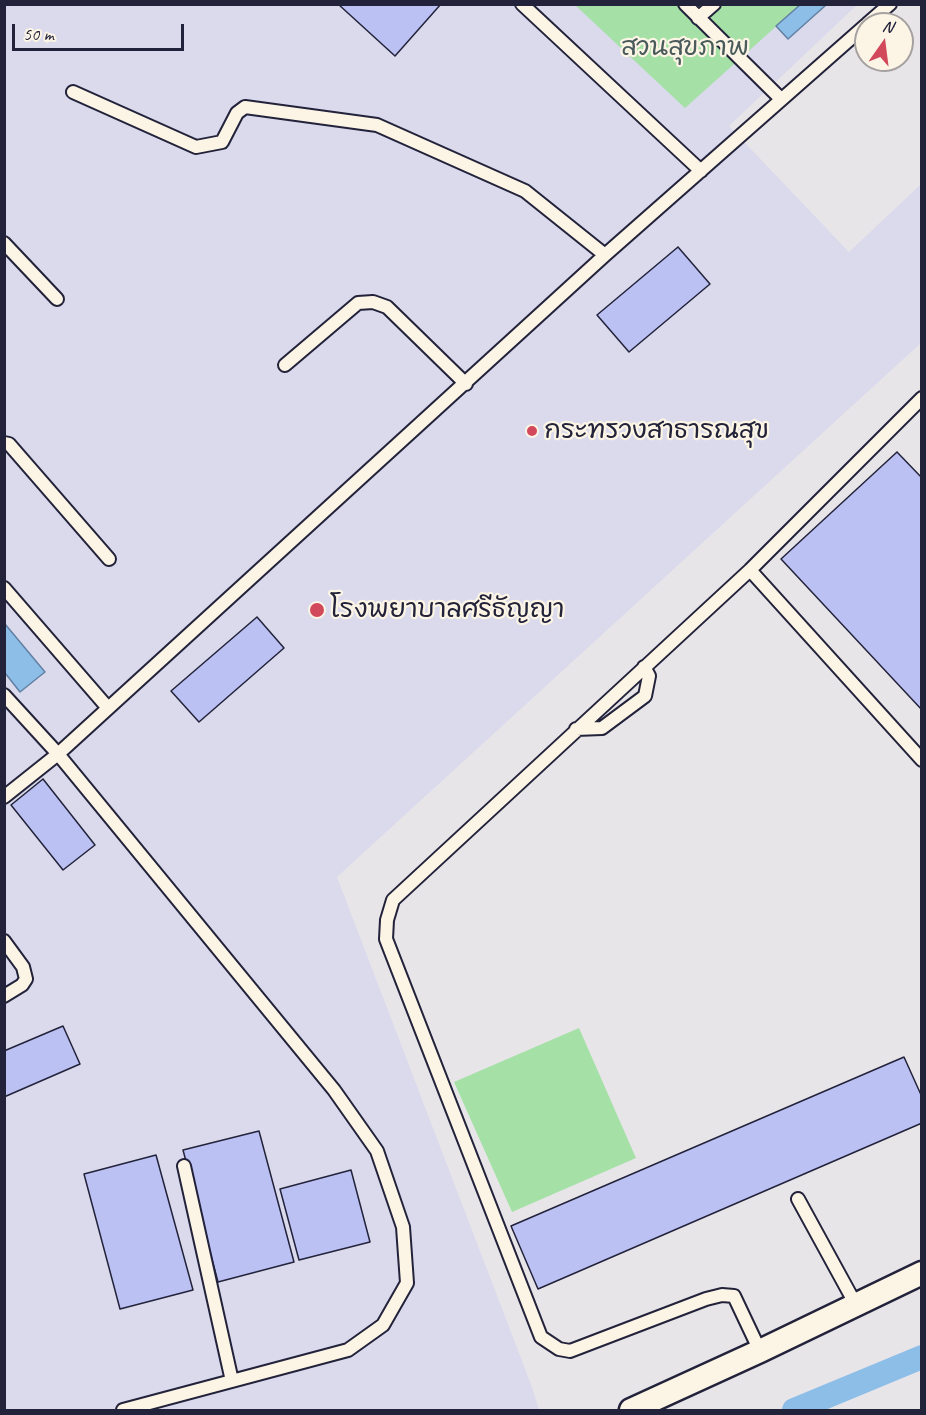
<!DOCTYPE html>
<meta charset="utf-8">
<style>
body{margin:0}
#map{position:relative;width:926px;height:1415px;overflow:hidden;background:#e8e5e9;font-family:Caveat,sans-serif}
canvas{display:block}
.frame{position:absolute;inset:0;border:6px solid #22223b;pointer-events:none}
.north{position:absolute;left:854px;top:12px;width:60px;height:60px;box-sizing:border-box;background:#fcf5e5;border:2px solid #a5a1a1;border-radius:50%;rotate:14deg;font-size:16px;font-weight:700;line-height:24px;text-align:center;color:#22223b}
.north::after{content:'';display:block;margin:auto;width:21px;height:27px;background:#d1495b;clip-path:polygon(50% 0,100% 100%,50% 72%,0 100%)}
.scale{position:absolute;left:12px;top:24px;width:172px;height:27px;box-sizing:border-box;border:3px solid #22223b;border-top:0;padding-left:8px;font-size:18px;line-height:21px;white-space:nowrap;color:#22223b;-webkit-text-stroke:4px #fcf5e5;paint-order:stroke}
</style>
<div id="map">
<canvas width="926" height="1415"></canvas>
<div class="frame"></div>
<div class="north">N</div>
<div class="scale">50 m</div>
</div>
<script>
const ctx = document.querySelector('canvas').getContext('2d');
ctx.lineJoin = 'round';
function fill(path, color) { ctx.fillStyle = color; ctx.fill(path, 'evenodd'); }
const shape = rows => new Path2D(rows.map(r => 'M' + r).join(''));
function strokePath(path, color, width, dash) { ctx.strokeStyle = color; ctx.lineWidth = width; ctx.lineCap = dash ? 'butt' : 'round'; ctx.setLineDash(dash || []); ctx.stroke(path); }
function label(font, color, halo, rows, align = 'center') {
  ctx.font = font + ' Caveat,"Playpen Sans Thai",sans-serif'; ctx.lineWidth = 4.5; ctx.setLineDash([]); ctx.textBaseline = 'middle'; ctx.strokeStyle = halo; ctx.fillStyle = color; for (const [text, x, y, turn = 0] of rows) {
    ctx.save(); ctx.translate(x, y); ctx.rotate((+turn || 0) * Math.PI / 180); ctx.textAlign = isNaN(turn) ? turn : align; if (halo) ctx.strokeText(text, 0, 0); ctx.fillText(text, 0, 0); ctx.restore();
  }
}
fill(shape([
 [5,5,857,5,729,126,849,252,921,184,921,343,337,877,532,1387,539,1410,5,1410]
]), '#dadaec');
fill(shape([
 [575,5,800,5,685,108],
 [579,1028,636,1158,512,1212,454,1082]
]), '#a5e0a6');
const water = shape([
 [801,4,826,5,788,39,776,26,801,4],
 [5,624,45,672,20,692,5,673,5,624]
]);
fill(water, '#8cbee8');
strokePath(water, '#6280a3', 1.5);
strokePath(shape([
 [794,1410,922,1357]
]), '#8cbee8', 24);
const building = shape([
 [338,4,441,4,395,56,338,4],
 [678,247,710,284,629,352,597,315,678,247],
 [897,452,922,478,922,710,781,559,897,452],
 [257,617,284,648,199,722,171,691,257,617],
 [43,779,95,845,63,870,11,805,43,779],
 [63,1026,80,1064,4,1097,4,1051,63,1026],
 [904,1057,922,1097,922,1123,538,1289,511,1226,904,1057],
 [259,1131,294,1262,218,1282,183,1150,259,1131],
 [156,1155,193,1290,120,1309,84,1174,156,1155],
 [351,1170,370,1242,299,1260,280,1189,351,1170]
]);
fill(building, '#bbc1f3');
strokePath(building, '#22223b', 1.5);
const service = shape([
 [522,4,701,171],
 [685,4,781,99],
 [698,18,714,4],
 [867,24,890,4],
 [73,92,196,147,222,142,237,113,245,107,377,125,525,191,605,255],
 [4,243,57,299],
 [285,365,358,303,373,302,387,307,466,384],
 [4,443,9,444,109,559],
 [750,570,922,760],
 [4,588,108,708],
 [4,695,58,754,334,1090,377,1151,403,1227,407,1283,383,1325,348,1350,123,1410],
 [576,729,602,728,645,696,649,676,644,667],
 [4,797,58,754,605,255,866,25],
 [4,941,23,967,26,979,22,985,4,996],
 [184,1166,232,1381],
 [798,1199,856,1305],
 [760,1351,734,1296,722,1295,706,1299,570,1351,559,1349,541,1337,386,939,387,920,393,900,750,570,922,398]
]);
const minor = shape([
 [631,1410,760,1351,922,1273]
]);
strokePath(service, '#22223b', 16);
strokePath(minor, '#22223b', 27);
strokePath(service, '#fcf5e5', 12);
strokePath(minor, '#fcf5e5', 22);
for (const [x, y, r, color] of [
 [532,431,6,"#d1495b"],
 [317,610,8,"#d1495b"]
]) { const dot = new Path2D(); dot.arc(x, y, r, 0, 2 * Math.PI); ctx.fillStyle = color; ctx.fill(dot); strokePath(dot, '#fcf5e5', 2); }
label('26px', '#495b5b', '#fcf5e5', [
 ["สวนสุขภาพ",685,48]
]);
label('26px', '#22223b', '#fcf5e5', [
 ["กระทรวงสาธารณสุข",544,431],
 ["โรงพยาบาลศรีธัญญา",330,610]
], 'left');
</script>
